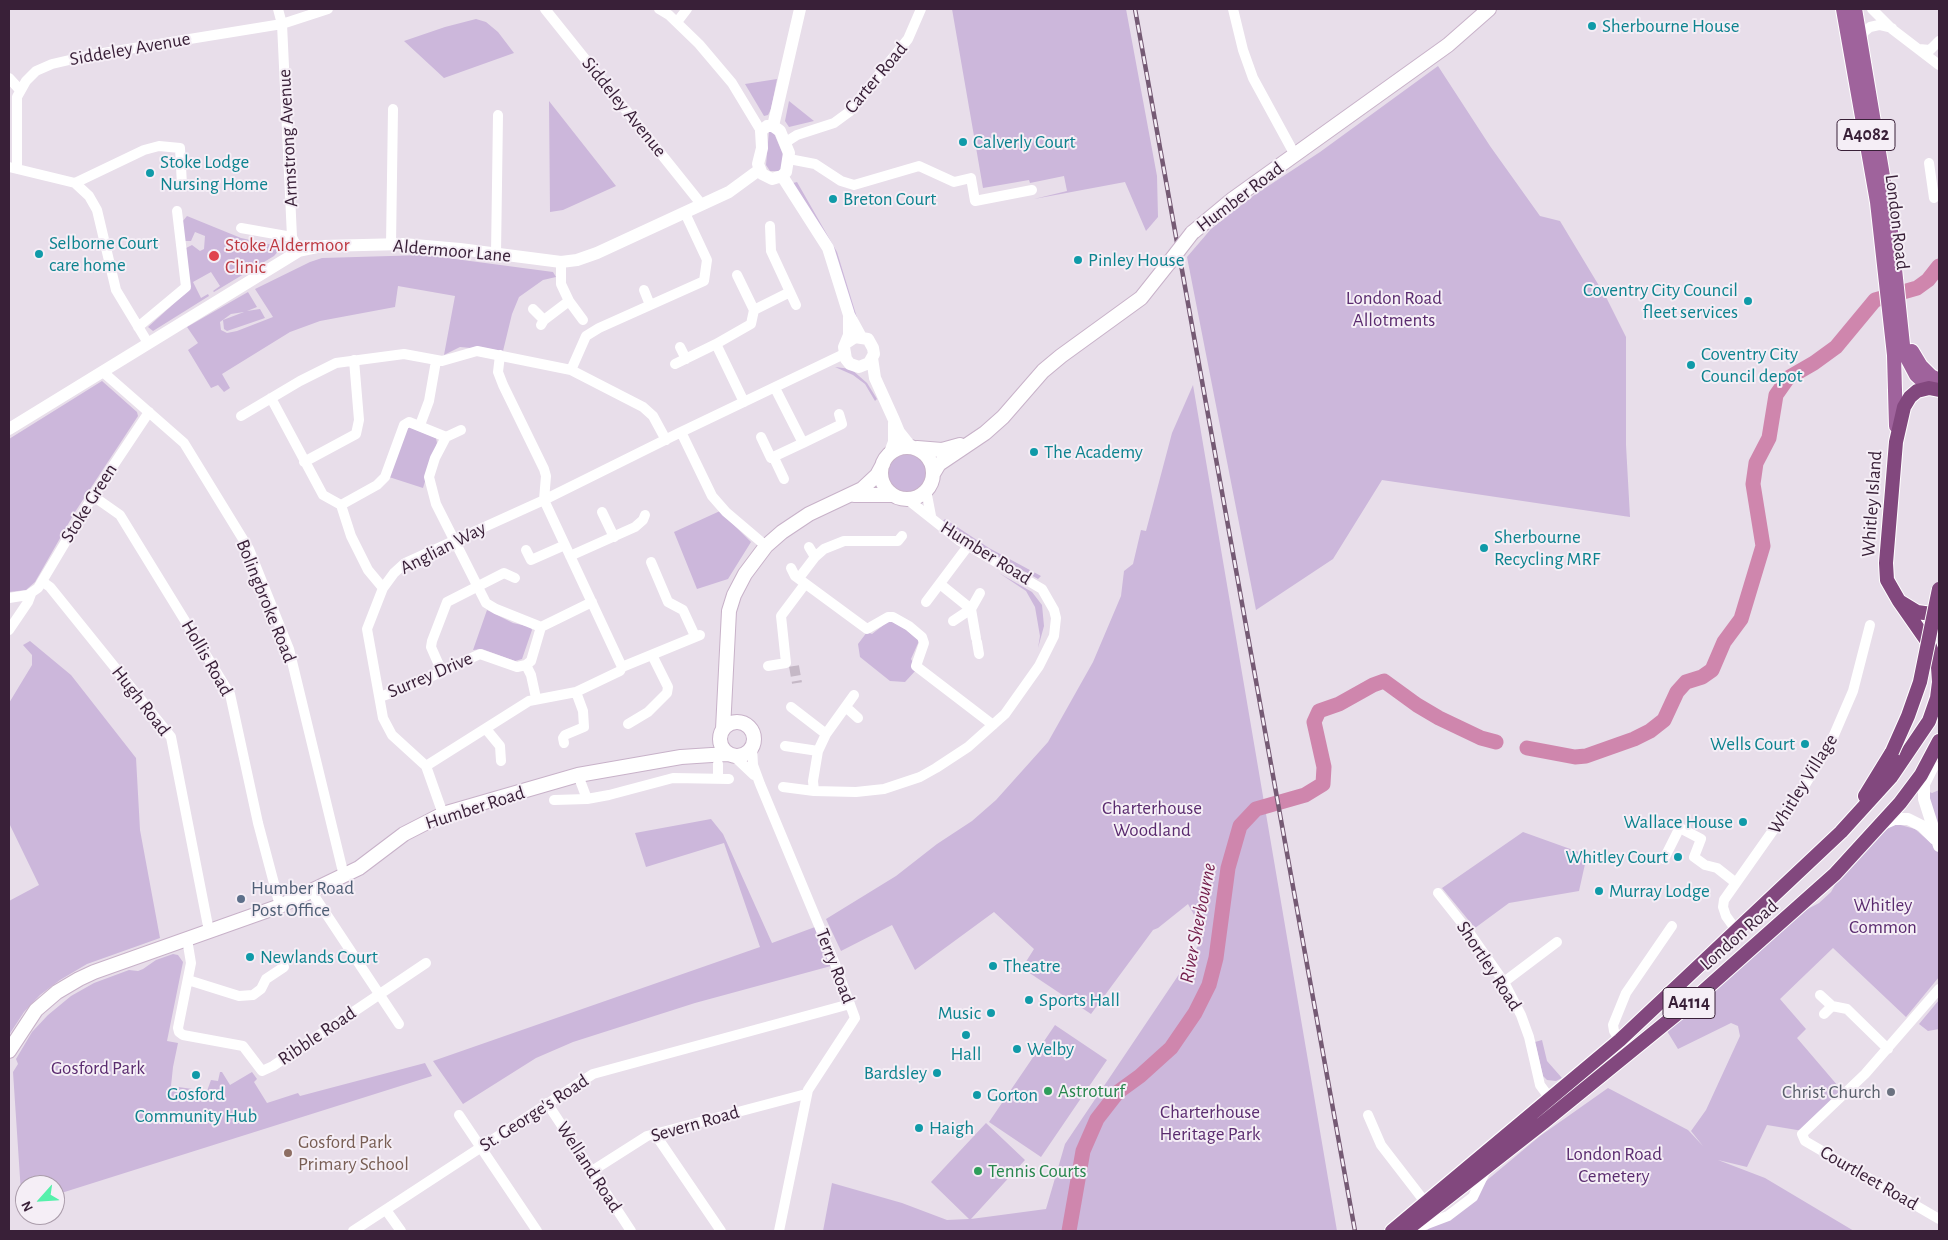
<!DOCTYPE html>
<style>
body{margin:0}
#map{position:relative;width:1948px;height:1240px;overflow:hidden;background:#e8deea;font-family:"Alegreya Sans",sans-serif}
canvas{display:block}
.frame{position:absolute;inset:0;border:10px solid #392038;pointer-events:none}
.north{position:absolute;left:15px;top:1175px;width:50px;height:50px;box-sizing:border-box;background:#f5eef6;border:1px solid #aa9caa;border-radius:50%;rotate:244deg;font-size:14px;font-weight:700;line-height:20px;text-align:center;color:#392038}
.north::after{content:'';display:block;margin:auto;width:18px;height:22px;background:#56f0ab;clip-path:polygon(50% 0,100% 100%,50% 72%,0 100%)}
</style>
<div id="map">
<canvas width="1948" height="1240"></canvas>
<div class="frame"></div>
<div class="north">N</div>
</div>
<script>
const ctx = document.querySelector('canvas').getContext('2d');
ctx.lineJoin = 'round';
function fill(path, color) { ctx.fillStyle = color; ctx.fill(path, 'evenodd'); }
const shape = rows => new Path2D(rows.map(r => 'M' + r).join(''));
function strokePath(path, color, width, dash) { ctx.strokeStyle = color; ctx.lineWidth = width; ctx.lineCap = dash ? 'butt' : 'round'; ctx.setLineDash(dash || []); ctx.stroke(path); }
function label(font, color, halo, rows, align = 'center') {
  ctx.font = font + ' "Alegreya Sans",sans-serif'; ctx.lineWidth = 4; ctx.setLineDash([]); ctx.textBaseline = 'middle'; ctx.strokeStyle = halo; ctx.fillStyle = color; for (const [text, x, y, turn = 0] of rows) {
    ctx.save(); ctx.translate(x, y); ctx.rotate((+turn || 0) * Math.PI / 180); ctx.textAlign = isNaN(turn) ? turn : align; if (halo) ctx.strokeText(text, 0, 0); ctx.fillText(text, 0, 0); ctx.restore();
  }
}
fill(shape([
 [952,9,1126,9,1157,176,1158,217,1146,231,1125,182,1034,199,1067,191,1064,176,1030,183,1029,180,983,188],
 [476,19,486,22,498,32,514,53,444,78,404,41,445,27],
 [1438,66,1490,146,1540,216,1560,221,1607,299,1626,337,1626,445,1630,517,1382,480,1333,559,1256,610,1187,257,1211,229,1253,196,1320,152],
 [777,79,771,109,768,115,764,116,745,84],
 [549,101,616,186,563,210,550,212],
 [789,101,814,121,789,127,785,121],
 [769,131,774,133,784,157,783,167,779,171,770,171,766,165],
 [797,182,837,252,858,321,793,183],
 [187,216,241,238,282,247,274,256,214,292,213,291,220,286,211,272,193,282,201,298,208,294,209,296,153,331,148,327,190,289,186,248,192,245,200,251,204,249,205,236,195,232,191,241,185,241,182,222],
 [425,255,553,272,556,277,543,280,519,297,512,314,503,351,460,347,444,355,455,296,398,286,395,307,320,321,290,332,222,374,230,388,224,392,218,385,211,388,188,350,198,343,187,327,248,292,257,307,247,311,260,309,265,318,227,331,224,329,223,320,244,312,231,314,220,322,221,330,227,333,237,331,273,317,255,289,310,262,322,258],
 [835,367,851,369,867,383,877,399,875,401,865,384,853,375],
 [102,381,137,412,138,416,75,512,35,582,26,590,9,592,9,439],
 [1193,385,1337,1231,823,1231,832,1183,902,1203,947,1220,969,1219,931,1182,986,1123,1025,1160,971,1219,1046,1209,1065,1144,1200,943,1204,933,1188,904,1158,928,1153,930,1091,1014,1022,968,1034,949,994,912,915,970,892,925,841,951,826,919,896,876,937,844,972,821,996,800,1048,742,1093,662,1121,596,1124,571,1133,564,1141,530,1146,531,1172,433],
 [409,427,436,438,437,443,423,488,389,477,406,430],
 '887 472a20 20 0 1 1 40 0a20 20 0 1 1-40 0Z',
 [720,511,751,542,728,579,697,589,674,532],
 [945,519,989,548,1041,576,1038,579,972,542,943,521],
 [999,573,1032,592,1042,605,1044,626,1038,648,1040,636,1035,607,1026,591],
 [487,610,513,623,531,627,532,630,522,659,515,661,482,649,473,650],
 [890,620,905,629,919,641,911,659,917,669,905,682,890,681,860,657,858,644,867,632,872,634],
 [30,641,71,675,136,758,140,830,160,938,87,964,60,980,40,995,24,1012,9,1035,9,901,39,885,9,823,9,703,32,665,32,655,23,645],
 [1939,790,1939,832,1927,791,1932,793],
 [711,819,723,834,772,943,815,927,831,966,695,1003,573,1042,536,1058,463,1104,433,1061,760,947,724,843,646,867,635,833],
 [1897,824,1915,829,1932,844,1939,839,1939,977,1906,1017,1833,948,1780,999,1806,1029,1797,1038,1844,1093,1803,1131,1767,1125,1747,1167,1718,1160,1765,1178,1854,1231,1426,1231,1540,1136,1608,1088,1688,1130,1703,1146,1691,1131,1706,1110,1740,1036,1738,1026,1731,1023,1678,1049,1667,1031,1800,913,1819,903,1831,892,1840,876,1888,828],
 [1523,832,1587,855,1579,891,1509,903,1475,928,1442,888],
 [173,954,178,955,183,962,167,1041,178,1043,173,1067,171,1086,207,1091,211,1080,218,1081,220,1072,222,1072,230,1085,252,1072,257,1079,254,1082,267,1103,298,1093,300,1096,425,1063,432,1076,55,1195,55,1185,25,1185,24,1203,21,1193,13,1072,18,1064,16,1059,32,1032,48,1015,71,996,94,983,129,970,138,971,143,969,156,960],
 [1939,1000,1939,1029,1928,1031,1919,1024],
 [1055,1025,1107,1060,1041,1157,989,1122],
 [1542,1040,1547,1061,1562,1078,1556,1081,1547,1080,1543,1076,1535,1042]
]), '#ccb7db');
strokePath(shape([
 [1527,748,1575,757,1586,756,1634,739,1650,731,1664,720,1677,692,1686,682,1702,677,1712,670,1724,642,1741,619,1763,546,1753,484,1756,463,1769,438,1776,395,1788,378,1814,363,1836,347,1875,300,1917,288,1928,280,1939,266],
 [1069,1231,1083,1151,1097,1119,1118,1092,1140,1076,1171,1048,1195,1013,1209,985,1216,958,1228,868,1240,826,1256,809,1305,795,1323,784,1324,767,1314,722,1319,711,1339,704,1373,685,1384,681,1417,705,1439,718,1481,738,1496,742]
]), '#cf86ad', 15);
strokePath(shape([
 [794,666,797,683]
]), '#c5b8c6', 10, [10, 5]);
const secondary = shape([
 [1192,233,1233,199,1448,45,1489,9],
 '881 473a26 26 0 1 1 52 0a26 26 0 1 1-52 0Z',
 [917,448,942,450,960,445],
 [933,474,939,464,985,433,1003,417,1043,371,1061,356,1141,298,1168,264],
 [854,495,893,495],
 '720 739a17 17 0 1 1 34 0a17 17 0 1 1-34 0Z',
 [723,729,729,611,734,595,745,574,766,546,782,532,809,514,862,489,877,475,883,464],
 [9,1051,36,1010,57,992,79,979,94,972,280,906,359,868,404,834,443,814,578,775,681,757,727,754]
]);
const primary = shape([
 [1843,9,1877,202,1894,355,1896,426],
 [1855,9,1889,212,1903,345,1907,358,1916,375,1926,384,1939,389],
 [1912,351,1921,366,1931,376,1939,380]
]);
const trunk = shape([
 [1939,390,1929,388,1917,391,1910,397,1904,407,1896,442,1886,563,1887,580,1899,601,1917,612,1939,615],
 [1865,796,1892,752],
 [1392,1231,1620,1040,1841,832,1891,777,1929,721,1937,698,1939,682,1938,667,1929,644,1899,601],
 [1405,1231,1544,1122,1689,1004,1835,874,1900,803,1921,775,1939,741]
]);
strokePath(secondary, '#c8b2c9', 16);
strokePath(primary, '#fff', 16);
strokePath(trunk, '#fff', 16);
strokePath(shape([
 [278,9,282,24,292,237,299,251],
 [545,9,702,205],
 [659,9,669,15,699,44,732,83,761,131],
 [1233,9,1243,50,1253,78,1295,155],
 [1872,9,1892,29,1939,65],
 [677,22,687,9],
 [1860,42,1864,32,1870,27,1879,25,1892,28],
 [1919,49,1930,50,1939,41],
 [9,78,20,90],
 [786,142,797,135,834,123,849,112,908,39,921,9],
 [789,159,815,164,841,181,854,185,919,166,954,182,971,178,975,201,1032,190],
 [1929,163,1934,198],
 [9,167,75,183,89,196,97,210,116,290,148,343],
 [17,169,17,97,26,81,36,71,52,64,91,55,282,24,328,9],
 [75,183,144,150,159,146,180,148,182,185],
 [241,228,292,237],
 [391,245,393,109],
 [496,254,498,115],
 [561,262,561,284,569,301,583,320],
 [737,275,754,310],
 [644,290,650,305],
 [790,292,796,305],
 [533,309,544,320],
 [541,325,544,320,569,301],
 [138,327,186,287,177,211],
 [716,344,751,324,754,310,790,292,771,251,770,226],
 [680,347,686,359],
 [500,355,498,372,503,385,544,469,546,476,544,500,622,667],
 [675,364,716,344,744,402],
 [571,370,586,336,599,328,704,281,707,260,685,213],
 [103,372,184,443,249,549,289,649,344,876],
 [775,388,803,443,842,424,839,414],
 [271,398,323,495,341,505,377,485,385,477,404,425,409,422,446,437],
 [241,416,300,381,336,363,404,354,442,361,477,351,571,370,643,407,653,416,666,440],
 [420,425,429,401,436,361],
 [461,430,446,437,435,458,429,477,436,504,486,603,496,609,541,627],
 [761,437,771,458,803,443],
 [774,458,784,479],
 [304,462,356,434,359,420,354,360],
 [926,490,931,516],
 [93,496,120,515,230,694,258,823,280,906],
 [341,505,351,536,368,570,383,588],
 [602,512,614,537],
 [766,546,726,512,712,496,681,432,844,354],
 [809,547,815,557],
 [526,550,531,560,565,545],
 [570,556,635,527,643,520,645,515],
 [651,562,668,602,683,610,695,636],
 [791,568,795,576,867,629,888,617,893,617,909,626,922,637,924,643,916,666,993,725],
 [799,578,815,557,824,549,844,541,898,541,902,536],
 [43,582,50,587,171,737,209,931],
 [940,584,971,609,976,638],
 [9,598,28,595,38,588,93,496,149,412],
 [926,602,968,546],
 [953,621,971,609,980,593],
 [9,630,28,602,31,594],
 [977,642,979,654],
 [526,665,531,675,536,698],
 [768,666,786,663,781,616,805,584],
 [442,672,431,647,432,641,447,602,504,573,515,578],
 [380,697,415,684,480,654,517,667,526,665,531,661,541,627,592,602],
 [791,707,826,734],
 [847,708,858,718],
 [628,724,648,712,667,693,668,687,652,655],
 [486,729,500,746,501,761],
 [564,743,563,738,565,735,584,727,583,711,576,692],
 [785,746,818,751],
 [752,747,753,765,760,784,835,964,855,1018,808,1090,779,1231],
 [735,757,754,775],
 [426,766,529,701,576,692,620,671,622,667,700,635],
 [578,775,587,799],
 [718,778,718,764],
 [783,787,814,791,856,792,884,789,920,777,936,768,968,747,1005,714,1039,666,1054,636,1056,618,1054,610,1042,589,960,541,907,499],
 [814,791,813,781,818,751,826,734,854,695],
 [554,800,587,799,609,795,673,778,729,779],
 [443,814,426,766,392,735,383,718,367,629,383,588,394,573,405,563,544,500,681,432],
 [1664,859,1678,831,1682,829,1701,839,1694,857,1705,865,1717,868,1736,883],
 [311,891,399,1024],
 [1438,893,1469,932,1504,982,1521,1015,1529,1037,1540,1085,1551,1100],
 [1736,930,1726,916,1723,907,1724,900,1805,785,1831,742,1853,691,1870,625],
 [187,939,191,963,178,1028,179,1032,183,1035,243,1046,262,1071,273,1066,426,963],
 [188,980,239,996,253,995,261,989,266,979,284,967],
 [1504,982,1557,942],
 [1939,989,1865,1074,1802,1134,1805,1141,1939,1219],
 [1820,995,1832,1006],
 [1824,1014,1832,1006,1847,1009,1888,1049],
 [1620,1040,1614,1031,1613,1025,1626,993,1672,926],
 [547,1103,631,1231],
 [459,1115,537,1231],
 [1368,1115,1381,1145,1425,1202],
 [655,1134,721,1231],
 [592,1171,647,1136,806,1094],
 [386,1210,401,1231],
 [1411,1230,1448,1216,1473,1197,1486,1170],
 [353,1231,593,1074,850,1004]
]), '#fff', 10);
strokePath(shape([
 [767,126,773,126,780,131,789,153,786,172,782,176,772,179,762,174,758,164,762,148,761,131,767,126],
 [773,126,800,9],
 [782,176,828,248,849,315,861,337],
 [846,343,855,337,868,339,873,348,874,354,869,363,859,367,850,364,846,359,844,347,849,335,849,317],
 [872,358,875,378,894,420,899,432,911,447],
 [9,429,299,251,323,246,403,244,460,249,561,262,577,260,597,253,729,192,759,170],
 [889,455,894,442,894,423],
 [1933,766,1924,784,1924,799,1939,846],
 [1883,824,1894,819,1908,819,1922,826,1935,839]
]), '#fff', 12);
strokePath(secondary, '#fff', 14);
strokePath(primary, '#9f639c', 14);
strokePath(trunk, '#82487e', 14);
const rail = shape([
 [1135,9,1355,1231]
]);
strokePath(rail, '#755a74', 4.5);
strokePath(rail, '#f5eef6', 2.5, [8]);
const secondaryBridge = shape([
 [1168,264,1192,233]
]);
const trunkBridge = shape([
 [1892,752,1908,716,1920,682,1939,589]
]);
strokePath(secondaryBridge, '#c8b2c9', 16, []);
strokePath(trunkBridge, '#fff', 16, []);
strokePath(secondaryBridge, '#fff', 14);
strokePath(trunkBridge, '#82487e', 14);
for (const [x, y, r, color] of [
 [1592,26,5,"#0f9aa8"],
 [963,142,5,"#0f9aa8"],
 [150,173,5,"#0f9aa8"],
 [833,199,5,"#0f9aa8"],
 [39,254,5,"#0f9aa8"],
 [214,256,6,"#e0444e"],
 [1078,260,5,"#0f9aa8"],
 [1748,301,5,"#0f9aa8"],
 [1691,365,5,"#0f9aa8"],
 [1034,452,5,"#0f9aa8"],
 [1484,548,5,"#0f9aa8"],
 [1805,744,5,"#0f9aa8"],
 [1743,822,5,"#0f9aa8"],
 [1678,857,5,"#0f9aa8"],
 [1599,891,5,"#0f9aa8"],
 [241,899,5,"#5c6f8a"],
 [250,957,5,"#0f9aa8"],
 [993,966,5,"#0f9aa8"],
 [1029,1000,5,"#0f9aa8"],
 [991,1013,5,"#0f9aa8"],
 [966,1035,5,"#0f9aa8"],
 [1017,1049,5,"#0f9aa8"],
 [937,1073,5,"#0f9aa8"],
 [196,1075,5,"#0f9aa8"],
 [1048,1091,5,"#2e9e5b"],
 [1891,1092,5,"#6b7280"],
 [977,1095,5,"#0f9aa8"],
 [919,1128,5,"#0f9aa8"],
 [288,1153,5,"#8d6e63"],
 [978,1171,5,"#2e9e5b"]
]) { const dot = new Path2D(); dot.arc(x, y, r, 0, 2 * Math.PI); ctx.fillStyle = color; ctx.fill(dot); strokePath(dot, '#f5eef6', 2); }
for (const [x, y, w] of [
 [1866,135,58],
 [1689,1003,52]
]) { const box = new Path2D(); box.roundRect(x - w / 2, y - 15.5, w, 31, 4); ctx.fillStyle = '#f5eef6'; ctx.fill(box); strokePath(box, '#392038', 1); }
label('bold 18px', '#392038', null, [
 ["A4082",1866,135],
 ["A4114",1689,1003]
]);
label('19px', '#0d838f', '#f5eef6', [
 ["Sherbourne House",1602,26],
 ["Calverly Court",973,142],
 ["Stoke Lodge",160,162],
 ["Nursing Home",160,184],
 ["Breton Court",843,199],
 ["Selborne Court",49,243],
 ["care home",49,265],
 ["Pinley House",1088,260],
 ["Coventry City Council",1738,290,"right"],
 ["fleet services",1738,312,"right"],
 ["Coventry City",1701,354],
 ["Council depot",1701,376],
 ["The Academy",1044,452],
 ["Sherbourne",1494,537],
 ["Recycling MRF",1494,559],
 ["Wells Court",1795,744,"right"],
 ["Wallace House",1733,822,"right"],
 ["Whitley Court",1668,857,"right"],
 ["Murray Lodge",1609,891],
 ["Newlands Court",260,957],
 ["Theatre",1003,966],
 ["Sports Hall",1039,1000],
 ["Music",981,1013,"right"],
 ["Welby",1027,1049],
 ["Hall",966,1054,"center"],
 ["Bardsley",927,1073,"right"],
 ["Gosford",196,1094,"center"],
 ["Community Hub",196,1116,"center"],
 ["Gorton",987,1095],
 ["Haigh",929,1128]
], 'left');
label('19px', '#392038', '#f5eef6', [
 ["Siddeley Avenue",130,49,-10],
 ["Carter Road",876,78,-50],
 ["Siddeley Avenue",624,107,51],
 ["Armstrong Avenue",288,138,-93],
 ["Humber Road",1240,197,-37],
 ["London Road",1897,222,83],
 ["Aldermoor Lane",452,251,5],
 ["Stoke Green",89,503,-58],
 ["Whitley Island",1872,504,-86],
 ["Anglian Way",443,548,-27],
 ["Humber Road",986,553,32],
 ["Bolingbroke Road",266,601,68],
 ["Hollis Road",207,658,60],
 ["Surrey Drive",430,675,-23],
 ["Hugh Road",141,701,52],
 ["Whitley Village",1803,784,-58],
 ["Humber Road",475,808,-18],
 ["London Road",1739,935,-41],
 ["Terry Road",835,966,69],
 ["Shortley Road",1489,966,57],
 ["Ribble Road",317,1036,-34],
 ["St. George's Road",534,1113,-33],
 ["Severn Road",695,1124,-16],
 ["Welland Road",589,1167,57],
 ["Courtleet Road",1869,1178,30]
]);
label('19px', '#be3a42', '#f5eef6', [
 ["Stoke Aldermoor",225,245],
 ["Clinic",225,267]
], 'left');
label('19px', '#5a2b6f', '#f5eef6', [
 ["London Road",1394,298],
 ["Allotments",1394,320],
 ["Charterhouse",1152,808],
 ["Woodland",1152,830],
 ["Whitley",1883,905],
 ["Common",1883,927],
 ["Gosford Park",98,1068],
 ["Charterhouse",1210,1112],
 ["Heritage Park",1210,1134],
 ["London Road",1614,1154],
 ["Cemetery",1614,1176]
]);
label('19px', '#4e5e75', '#f5eef6', [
 ["Humber Road",251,888],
 ["Post Office",251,910]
], 'left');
label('19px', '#27864d', '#f5eef6', [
 ["Astroturf",1058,1091],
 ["Tennis Courts",988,1171]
], 'left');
label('19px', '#5b616d', '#f5eef6', [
 ["Christ Church",1881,1092]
], 'right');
label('19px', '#785e54', '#f5eef6', [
 ["Gosford Park",298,1142],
 ["Primary School",298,1164]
], 'left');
label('italic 20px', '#731c4a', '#f5eef6', [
 ["River Sherbourne",1198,923,-79]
]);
</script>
